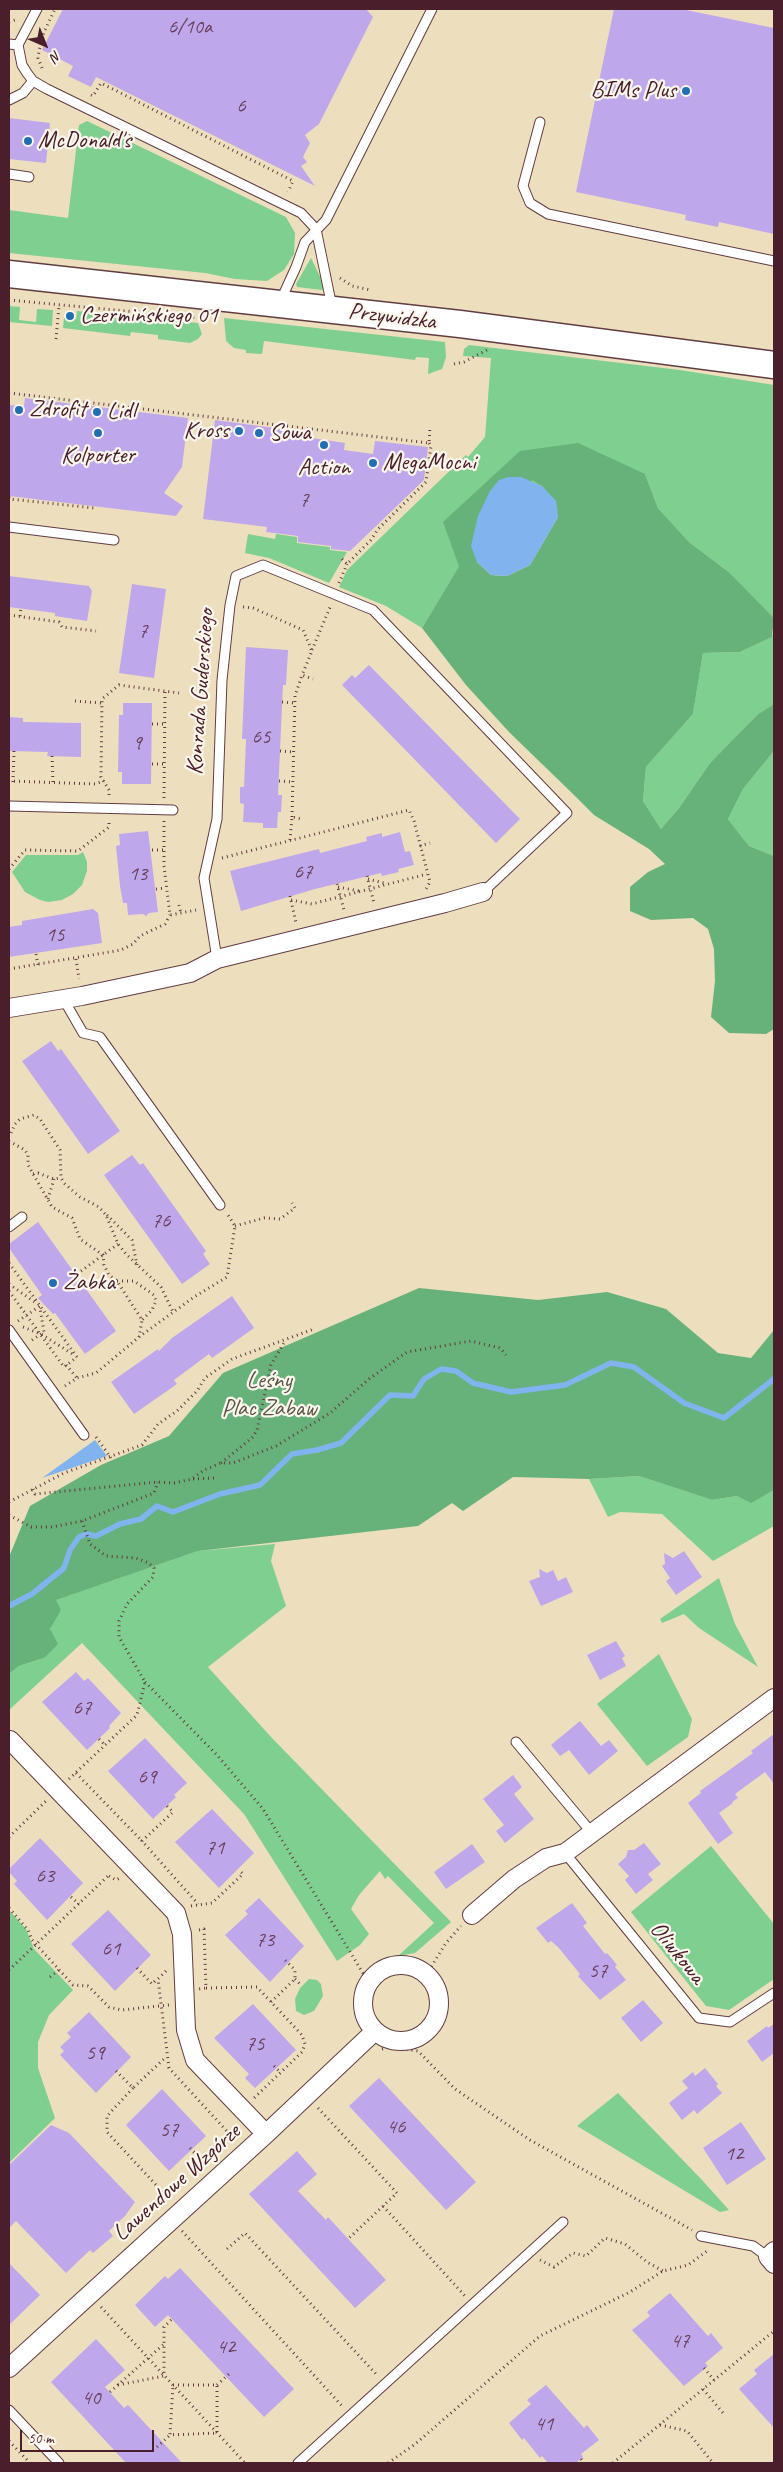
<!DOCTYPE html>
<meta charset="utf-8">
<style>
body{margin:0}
#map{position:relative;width:783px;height:2472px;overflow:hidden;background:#eddfbd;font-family:Caveat,sans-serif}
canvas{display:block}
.frame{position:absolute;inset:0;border:10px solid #4a1f2b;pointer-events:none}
.north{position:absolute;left:20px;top:20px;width:50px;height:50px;-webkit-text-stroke:4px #fbf7ec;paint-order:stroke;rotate:136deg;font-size:14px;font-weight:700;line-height:20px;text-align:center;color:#4a1f2b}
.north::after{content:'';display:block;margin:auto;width:18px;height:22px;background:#4a1f2b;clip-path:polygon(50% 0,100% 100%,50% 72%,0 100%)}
.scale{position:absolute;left:20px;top:2430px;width:134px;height:22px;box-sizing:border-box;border:2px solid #4a1f2b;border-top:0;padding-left:6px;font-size:15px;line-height:18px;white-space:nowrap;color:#4a1f2b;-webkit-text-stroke:4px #fbf7ec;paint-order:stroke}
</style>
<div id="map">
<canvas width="783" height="2472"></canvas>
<div class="frame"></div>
<div class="north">N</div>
<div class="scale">50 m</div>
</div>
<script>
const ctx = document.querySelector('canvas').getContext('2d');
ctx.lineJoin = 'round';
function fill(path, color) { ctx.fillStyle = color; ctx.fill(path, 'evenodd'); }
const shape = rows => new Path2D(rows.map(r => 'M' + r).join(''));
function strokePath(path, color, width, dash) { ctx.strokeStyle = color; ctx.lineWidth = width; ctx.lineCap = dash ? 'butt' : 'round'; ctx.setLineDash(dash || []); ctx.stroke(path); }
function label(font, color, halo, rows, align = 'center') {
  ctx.font = font + ' Caveat,sans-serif'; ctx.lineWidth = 4.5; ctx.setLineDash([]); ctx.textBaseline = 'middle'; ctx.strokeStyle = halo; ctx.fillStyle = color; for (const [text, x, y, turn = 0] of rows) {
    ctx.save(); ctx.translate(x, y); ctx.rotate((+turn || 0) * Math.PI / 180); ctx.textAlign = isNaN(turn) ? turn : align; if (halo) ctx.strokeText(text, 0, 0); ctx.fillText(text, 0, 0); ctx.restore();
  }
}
fill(shape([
 [87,121,286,217,295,233,294,254,284,270,267,281,235,279,205,273,9,253,9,210,68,218,79,125],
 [311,258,325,287,322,290,297,287,296,284],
 [9,306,20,307,19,320,36,322,37,309,53,310,52,326,9,322],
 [77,311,198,323,202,334,198,339,190,343,158,339,158,335,131,332,130,336,63,328,64,318,76,319],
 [224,318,445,342,446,357,442,369,428,374,429,358,416,357,415,360,264,341,262,354,246,353,246,350,234,348,226,341],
 [469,345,680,370,774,385,774,618,730,573,689,542,658,508,645,474,459,566,422,628,386,606,339,587,347,570,466,455,468,457,485,437,491,358,463,356,464,349],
 [248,534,275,539,276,534,297,537,297,543,330,547,330,550,347,552,329,583,269,558,245,553],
 [774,629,774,704,758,714,710,763,679,808,661,829,643,801,646,767,693,714,703,653,740,652,772,637],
 [774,751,774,856,749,846,728,819,743,789],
 [83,852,87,862,87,871,82,885,73,894,62,900,48,902,40,900,25,892,12,872,26,855,78,855],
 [639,1476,712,1500,737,1496,751,1502,774,1490,774,1526,713,1561,662,1514,620,1512,608,1517,589,1479],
 [275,1544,271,1561,286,1606,208,1667,271,1737,451,1922,415,1953,398,1956,434,1923,388,1876,385,1879,380,1871,359,1895,351,1909,369,1934,360,1945,337,1961,244,1814,82,1643,9,1710,9,1674,19,1666,44,1658,52,1622,61,1610,55,1600,198,1551],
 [719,1578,735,1624,758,1667,699,1628,684,1614,662,1623,660,1619],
 [659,1654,692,1719,688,1737,647,1766,597,1704],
 [711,1846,774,1924,774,1979,729,2010,706,2006,631,1912],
 [9,1910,26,1929,34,1949,73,1990,49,2015,38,2042,38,2068,55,2118,9,2163],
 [309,1979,317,1980,321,1984,323,1996,314,2011,304,2015,296,2011,295,1999,300,1988],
 [618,2093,702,2180,729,2210,720,2212,577,2126]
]), '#7ecf90');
fill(shape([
 [578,443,645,474,658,508,689,542,730,573,774,618,772,637,740,652,703,653,693,714,646,767,643,801,661,829,679,808,710,763,758,714,774,704,774,751,743,789,728,819,749,846,774,856,774,1029,766,1034,729,1033,711,1017,715,981,714,949,708,929,693,918,651,920,630,911,630,887,648,872,665,864,649,849,594,815,572,793,510,733,466,685,422,628,459,566,443,522,520,451],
 [532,480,542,486,556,501,558,517,530,565,507,576,491,575,477,562],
 [419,1288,538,1300,607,1292,666,1309,718,1353,751,1358,774,1330,774,1490,751,1503,737,1496,712,1500,639,1476,589,1479,513,1477,463,1511,452,1503,418,1526,198,1551,56,1600,61,1610,50,1629,58,1644,44,1658,19,1666,9,1674,9,1557,30,1506,101,1465,169,1436,223,1373]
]), '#66b27a');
fill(shape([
 [508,477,521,477,542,486,556,501,558,517,530,565,507,576,491,575,477,562,471,546,478,516,490,491,499,480],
 [95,1440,107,1456,42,1478]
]), '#81b4ee');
strokePath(shape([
 [9,1606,32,1594,64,1568,70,1550,79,1537,86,1534,96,1536,120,1524,141,1519,157,1506,173,1512,220,1494,260,1485,292,1454,317,1450,341,1443,390,1395,413,1396,424,1379,441,1369,456,1371,473,1383,511,1392,565,1385,611,1363,634,1367,684,1403,724,1418,774,1379]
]), '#81b4ee', 5.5);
fill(shape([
 [63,9,366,9,373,17,319,124,305,135,310,143,303,157,307,162,301,166,315,186,96,77,91,87,68,76,73,66,42,50],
 [614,9,681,9,774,28,774,234,719,222,718,227,685,220,686,215,576,192],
 [9,118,50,123,46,163,9,159],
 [25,398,188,418,182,467,164,493,183,506,176,516,9,496,9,405,24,406],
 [215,420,312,433,312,438,345,443,344,450,373,454,375,441,428,447,424,480,350,551,331,549,331,546,298,542,298,536,266,532,267,527,203,519],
 [9,576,89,586,92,591,87,621,55,616,55,613,9,607],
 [132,584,166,589,154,678,119,673],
 [246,647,288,650,286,685,283,685,278,795,282,795,281,812,278,812,277,828,263,828,263,823,243,822,244,804,240,803,240,787,244,787,246,739,242,739],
 [369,665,520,819,496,843,342,685,352,675,355,678],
 [123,703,152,703,151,784,122,784,122,772,118,772,119,715,123,715],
 [9,717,23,718,23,722,81,723,81,757,47,756,48,752,9,751],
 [148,831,158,912,149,913,146,916,143,914,128,915,127,903,123,903,120,886,116,846,120,845,119,834],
 [400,832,405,852,410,851,414,865,398,869,399,872,382,876,381,873,315,889,241,911,230,871,319,849,320,853,367,841,366,837,382,833,382,837],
 [93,909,98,913,102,943,9,957,9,927,22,925,22,921],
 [51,1041,58,1051,61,1049,120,1131,88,1154,22,1061],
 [132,1155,140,1165,143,1163,206,1251,203,1254,210,1264,182,1284,104,1175],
 [38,1222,116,1331,85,1354,55,1313,53,1314,38,1298,42,1295,9,1248,9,1244],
 [232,1296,254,1328,212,1358,209,1354,174,1380,177,1384,134,1414,111,1382,158,1349,159,1351,172,1338],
 [684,1551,702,1577,676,1595,666,1581,670,1578,662,1566,665,1564,664,1553,673,1558],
 [539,1569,547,1573,553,1570,558,1581,566,1577,573,1592,541,1606,529,1581,540,1577],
 [616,1641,625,1656,622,1658,626,1666,600,1680,587,1655],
 [76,1672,84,1681,88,1678,121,1713,109,1726,110,1728,87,1750,42,1702],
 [580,1721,601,1746,609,1740,618,1751,589,1775,569,1750,560,1756,551,1745],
 [774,1734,774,1784,765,1772,735,1794,738,1798,732,1802,733,1803,719,1813,733,1833,718,1844,688,1803,701,1793,700,1791,753,1753,751,1751],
 [145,1738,187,1783,174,1795,176,1797,153,1819,108,1771],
 [513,1775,522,1787,514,1794,534,1819,505,1843,496,1831,504,1825,483,1799],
 [212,1809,254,1853,219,1888,175,1842],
 [40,1838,83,1883,47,1920,14,1884,17,1881,9,1872,9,1869],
 [644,1843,661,1864,648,1874,653,1880,636,1894,625,1880,629,1876,618,1864,626,1857,628,1850,634,1850],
 [472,1844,485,1862,446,1889,434,1872],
 [259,1898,304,1946,270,1982,225,1935,248,1914,245,1911],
 [572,1903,587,1923,583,1926,605,1954,607,1953,613,1960,617,1965,615,1967,626,1980,600,2000,578,1976,580,1974,558,1947,551,1941,548,1943,536,1928],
 [108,1910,151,1955,115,1991,71,1944],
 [643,2000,663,2023,641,2042,621,2018],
 [253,2004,296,2050,255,2088,245,2078,249,2074,214,2038],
 [89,2012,131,2057,96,2093,60,2055,64,2051,60,2047,71,2037,67,2033],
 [774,2024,774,2053,762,2062,747,2041,767,2026,768,2028],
 [705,2068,718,2084,716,2086,722,2093,697,2114,694,2110,682,2120,669,2103,688,2088,682,2081,693,2072,695,2076],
 [379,2078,476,2182,446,2210,349,2106],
 [162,2089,206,2136,169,2171,126,2125],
 [741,2122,766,2159,727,2185,703,2148],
 [51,2125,69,2133,135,2202,125,2216,109,2231,113,2236,93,2253,90,2250,66,2273,16,2221,9,2228,9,2165],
 [297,2151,317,2174,298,2191,326,2220,328,2217,386,2280,355,2308,249,2194],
 [9,2263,40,2295,9,2325],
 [180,2268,294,2389,264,2417,168,2315,155,2327,135,2305,165,2276,168,2279],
 [670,2293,708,2336,711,2333,723,2348,705,2363,708,2366,684,2386,632,2330,650,2316,647,2312],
 [96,2339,125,2370,105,2387,124,2408,128,2405,182,2463,126,2463,51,2382],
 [774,2354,774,2428,739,2389,757,2374,754,2370],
 [546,2385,584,2428,587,2425,599,2440,581,2454,583,2457,576,2463,548,2463,542,2456,540,2458,524,2438,522,2440,509,2423,531,2404,527,2400]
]), '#bfa7eb');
const lane = shape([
 [9,44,18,45,22,65,27,73,33,81,47,89,301,213,316,229,332,307],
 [18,45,37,9],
 [9,100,23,93,33,81],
 [540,122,523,186,530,203,548,214,774,261],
 [9,174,29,177],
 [280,302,296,267,305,242,326,220,432,9],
 [9,527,114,540],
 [9,806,173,810],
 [217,959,204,878,217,819,222,680,230,605,236,576,263,565,373,610,567,813,483,892],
 [64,1000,83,1033,100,1037,220,1205],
 [9,1227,22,1217],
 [9,1330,84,1435],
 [516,1742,592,1833],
 [565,1853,699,2018,730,2022,774,1993],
 [701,2236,753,2246,768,2257],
 [9,2410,59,2463],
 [298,2463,563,2222]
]);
const street = shape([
 [9,1008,82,996,190,973,217,959,445,903,483,892],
 [10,1740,176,1913,182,1934,186,2030,195,2060,266,2134],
 [472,1915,514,1879,546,1858,565,1853,774,1698],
 '363 2003a38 38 0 1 1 76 0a38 38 0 1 1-76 0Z',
 [774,2251,768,2257,774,2264],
 [9,2368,266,2134,375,2031]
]);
const secondary = shape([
 [9,274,460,324,774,365]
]);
strokePath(lane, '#623c41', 11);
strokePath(street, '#623c41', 20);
strokePath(secondary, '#623c41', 29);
strokePath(shape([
 [9,22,18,19],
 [42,68,38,58,39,51,44,32,55,9],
 [91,95,93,96,101,83,293,181,288,192],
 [340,278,352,286,371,290],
 [9,300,200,318],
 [56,339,59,306],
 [454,364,464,362,487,350],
 [9,393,429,443,430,427],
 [9,497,10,499,94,508],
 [342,559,347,564,371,540,378,529,426,482,431,446,429,443],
 [339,583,347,564],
 [243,607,253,608,303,630,312,651,302,675,313,679],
 [9,615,59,622,62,627,96,631],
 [20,616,21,608],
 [312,650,331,605],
 [75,701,101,703],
 [282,702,295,703],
 [152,724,165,724],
 [280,751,294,752],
 [52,756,53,783],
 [152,764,164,764],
 [9,781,95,784,104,781],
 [279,781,293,782],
 [13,782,14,751],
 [109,795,109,790,101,777,102,699,119,685,179,693],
 [164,798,165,691],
 [292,817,295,696,302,675],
 [164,821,164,866,170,915,196,910],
 [290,840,292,817,302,819],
 [420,846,430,843],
 [152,850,163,850],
 [222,858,409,810,414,821,430,882,425,891],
 [9,869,25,850,78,851,109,827,109,821],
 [367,876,374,903],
 [368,879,387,884],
 [337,884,344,910],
 [338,887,359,891],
 [156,889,165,888],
 [290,896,296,923],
 [291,900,312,904,427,874],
 [179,905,181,913],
 [36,954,38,965],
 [76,959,79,979],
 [9,969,121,950,133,944,140,936,165,924,170,915],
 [11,1133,15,1124,20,1119,34,1115,40,1119,60,1150,61,1178,65,1184,80,1197,99,1207,106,1215,118,1244,126,1254,161,1287,173,1312],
 [9,1141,25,1150,28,1155,28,1165,52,1207,72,1218,80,1239,103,1255,104,1265,109,1275,117,1281,142,1320,139,1337],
 [33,1174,38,1173,54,1179,61,1178],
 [48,1199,54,1179],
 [107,1215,132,1240,137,1265],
 [235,1226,264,1218,280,1219,295,1208,292,1203],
 [9,1263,77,1357],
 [77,1274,118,1244],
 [117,1281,134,1281,154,1295,156,1301,152,1310,142,1320],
 [9,1284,36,1303],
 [9,1291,64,1367,77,1357],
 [18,1321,40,1306],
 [23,1327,41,1334,74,1355],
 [32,1340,44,1332,40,1308],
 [66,1365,77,1378],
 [65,1386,77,1378,96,1373,139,1337,194,1297,227,1277,235,1226,227,1213],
 [96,1437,111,1458],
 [221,1463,253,1437,257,1430,271,1365,285,1341],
 [193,1479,214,1478],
 [33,1489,35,1494,158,1482,174,1483,192,1479,204,1470,221,1463,233,1463,276,1446,330,1413,369,1379,407,1352,471,1341,500,1348,506,1355],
 [9,1502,64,1473,142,1445,158,1424,177,1411,197,1391,205,1378,232,1359,314,1329],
 [9,1515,31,1527,52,1527,82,1521,154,1493,158,1482],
 [145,1682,217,1755,263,1809,369,1983],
 [99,1739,105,1745],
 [76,1773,142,1841],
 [69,1779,137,1715,145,1682,119,1637,119,1621,127,1604,153,1577,154,1568,149,1563,136,1558,106,1556,90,1544,82,1521],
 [167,1806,173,1812,142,1841,198,1904],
 [9,1837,46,1801],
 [109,1876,116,1880,120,1878],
 [71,1897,79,1904],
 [191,1906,212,1903,243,1874,239,1870],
 [9,1908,28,1930,32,1940,73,1985,88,1986,109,2007,121,2010,169,2005],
 [199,1930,204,1929,206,1988,199,1989],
 [137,1968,152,1984,157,1979],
 [9,1970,109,1875],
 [166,1971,158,1979,169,2068,235,2140],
 [426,1975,446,1943,461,1926],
 [50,1977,59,1970],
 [295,1979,302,1986],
 [206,1988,257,1987,302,2035,305,2044,302,2052,253,2099],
 [271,2002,295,1979,295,1970,285,1960],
 [408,2041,418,2050],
 [382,2049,390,2047,418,2051,455,2089,530,2140,692,2230],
 [274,2066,281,2073],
 [116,2071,133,2088,166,2057],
 [133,2088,107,2116,107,2132,170,2200],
 [318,2108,397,2193,348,2239],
 [190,2148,207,2166],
 [383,2206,465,2296],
 [182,2231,343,2407],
 [227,2249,245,2233,377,2375],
 [540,2260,554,2267,573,2253,586,2256,605,2238,625,2244,647,2262,663,2271],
 [101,2307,245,2463],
 [704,2368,714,2380],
 [118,2385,164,2376,164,2327,174,2317],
 [173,2385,217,2385,217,2433,170,2435,173,2385],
 [217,2385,230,2373],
 [703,2389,723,2413],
 [110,2392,164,2344],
 [660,2425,687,2431,713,2463],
 [9,2441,30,2463],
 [157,2447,170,2435],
 [581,2459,584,2463],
 [388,2463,414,2445,540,2336,630,2292,663,2271,688,2265,707,2251],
 [613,2463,774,2331]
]), '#623c41', 3, [1, 4]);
strokePath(lane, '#fff', 9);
strokePath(street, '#fff', 18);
strokePath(secondary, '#fff', 26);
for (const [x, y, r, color] of [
 [686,91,5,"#1f6fb2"],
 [28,141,5,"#1f6fb2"],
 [70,316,5,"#1f6fb2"],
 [19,410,5,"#1f6fb2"],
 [97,412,5,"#1f6fb2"],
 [239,431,5,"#1f6fb2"],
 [98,433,5,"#1f6fb2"],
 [259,433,5,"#1f6fb2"],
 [324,445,5,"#1f6fb2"],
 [373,463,5,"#1f6fb2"],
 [53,1283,5,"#1f6fb2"]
]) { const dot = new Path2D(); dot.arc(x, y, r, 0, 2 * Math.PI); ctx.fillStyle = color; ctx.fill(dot); strokePath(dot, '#fbf7ec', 2); }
label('21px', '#67415b', null, [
 ["6/10a",190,27],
 ["6",241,106],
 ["7",304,500],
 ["7",143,631],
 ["65",261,737],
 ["9",137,743],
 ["67",303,872],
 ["13",138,874],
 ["15",55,935],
 ["76",161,1221],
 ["67",82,1708],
 ["69",147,1777],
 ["71",215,1848],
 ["63",45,1876],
 ["73",265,1940],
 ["61",111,1949],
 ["57",598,1971],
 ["75",255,2044],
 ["59",95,2053],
 ["46",396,2127],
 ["57",169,2130],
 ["12",734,2154],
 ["47",680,2341],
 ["42",226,2347],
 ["40",91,2398],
 ["41",544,2424]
]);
label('24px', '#4a1f2b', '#fbf7ec', [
 ["BIMs Plus",676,91,"right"],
 ["McDonald's",38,141],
 ["Czermińskiego 01",80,316],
 ["Zdrofit",29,410],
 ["Lidl",107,412],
 ["Kross",229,431,"right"],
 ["Sowa",269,433],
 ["Kolporter",98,456,"center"],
 ["MegaMocni",383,463],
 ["Action",324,468,"center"],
 ["Żabka",63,1283]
], 'left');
label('24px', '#4a1f2b', '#fbf7ec', [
 ["Przywidzka",392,317,7],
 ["Konrada Guderskiego",201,692,-86],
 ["Oliwkowa",677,1953,51],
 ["Lawendowe Wzgórze",177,2183,-42]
]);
label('24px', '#5a5449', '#fbf7ec', [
 ["Leśny",269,1381],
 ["Plac Zabaw",269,1409]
]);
</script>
